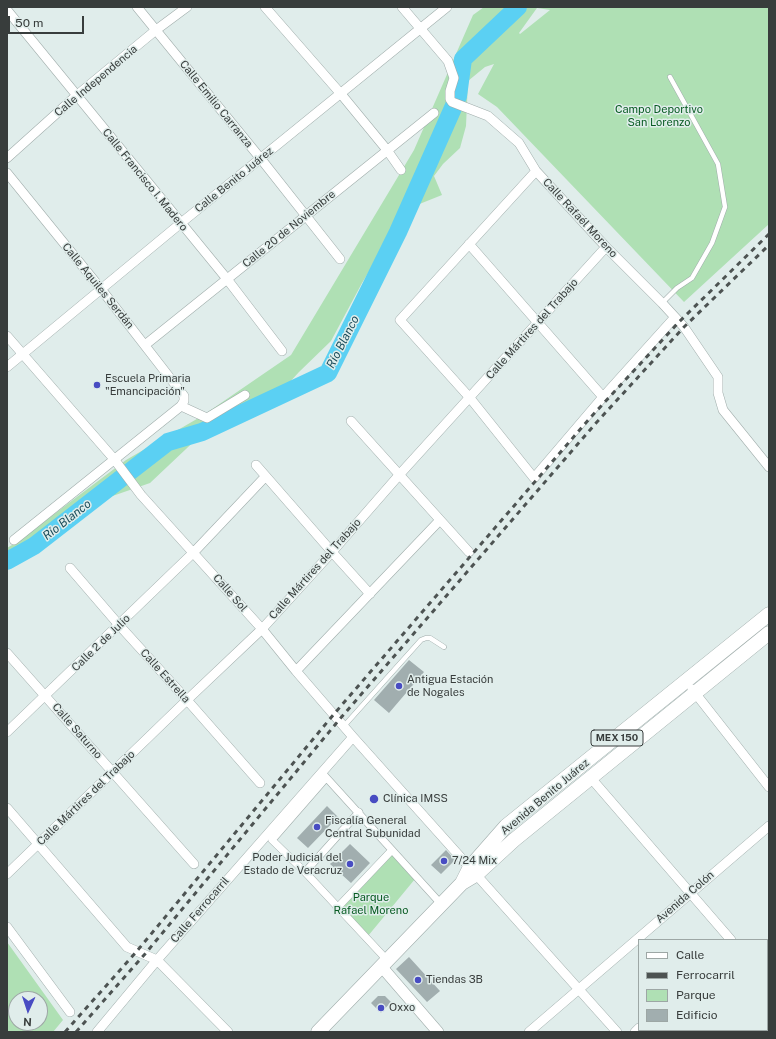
<!DOCTYPE html>
<meta charset="utf-8">
<style>
body{margin:0}
#map{position:relative;width:776px;height:1039px;overflow:hidden;background:#e0edeb;font-family:"Public Sans",sans-serif}
canvas{display:block}
.frame{position:absolute;inset:0;border:8px solid #383d3c;pointer-events:none}
.legend{position:absolute;left:638px;top:939px;width:130px;height:92px;box-sizing:border-box;background:#e0edeb;border:1px solid #9da7a5;margin:0;padding:5px 7px;list-style:none;font-size:12px;color:#383d3c}
.legend li{display:flex;align-items:center;gap:8px;height:20px}
.legend b{width:20px;border:1px solid #9da7a5}
.north{position:absolute;left:8px;top:991px;width:40px;height:40px;box-sizing:border-box;background:#e0edeb;border:1px solid #9da7a5;border-radius:50%;rotate:183deg;font-size:11px;font-weight:700;line-height:16px;text-align:center;color:#383d3c}
.north::after{content:'';display:block;margin:auto;width:14px;height:18px;background:#484cc2;clip-path:polygon(50% 0,100% 100%,50% 72%,0 100%)}
.scale{position:absolute;left:8px;top:16px;width:76px;height:18px;box-sizing:border-box;border:2px solid #383d3c;border-top:0;padding-left:5px;font-size:12px;line-height:14px;white-space:nowrap;color:#383d3c;-webkit-text-stroke:3px #e0edeb;paint-order:stroke}
</style>
<div id="map">
<canvas width="776" height="1039"></canvas>
<div class="frame"></div>
<ul class="legend">
<li><b style="height:5px;background:#fff"></b>Calle</li>
<li><b style="height:5px;background:#4d5352"></b>Ferrocarril</li>
<li><b style="height:11px;background:#afe0b4"></b>Parque</li>
<li><b style="height:11px;background:#a1aeaf"></b>Edificio</li>
</ul>
<div class="north">N</div>
<div class="scale">50 m</div>
</div>
<script>
const ctx = document.querySelector('canvas').getContext('2d');
ctx.lineJoin = 'round';
function fill(path, color) { ctx.fillStyle = color; ctx.fill(path, 'evenodd'); }
const shape = rows => new Path2D(rows.map(r => 'M' + r).join(''));
function strokePath(path, color, width, dash) { ctx.strokeStyle = color; ctx.lineWidth = width; ctx.lineCap = dash ? 'butt' : 'round'; ctx.setLineDash(dash || []); ctx.stroke(path); }
function label(font, color, halo, rows, align = 'center') {
  ctx.font = font + ' "Public Sans",sans-serif'; ctx.lineWidth = 3; ctx.setLineDash([]); ctx.textBaseline = 'middle'; ctx.strokeStyle = halo; ctx.fillStyle = color; for (const [text, x, y, turn = 0] of rows) {
    ctx.save(); ctx.translate(x, y); ctx.rotate((+turn || 0) * Math.PI / 180); ctx.textAlign = isNaN(turn) ? turn : align; if (halo) ctx.strokeText(text, 0, 0); ctx.fillText(text, 0, 0); ctx.restore();
  }
}
fill(shape([
 [484,7,769,7,769,224,684,302,497,107,478,94,494,64,485,67,468,81,466,126,460,148,443,164,434,176,442,195,407,209,362,283,331,341,299,372,276,397,204,432,150,483,101,500,7,568,7,548,17,542,126,460,202,416,291,355,414,150,473,15],
 [537,8,550,10,520,34,519,33],
 [392,855,415,879,368,936,341,909],
 [7,942,63,1020,53,1032,7,1032],
 [16,999,40,999,40,1023,16,1023]
]), '#afe0b4');
strokePath(shape([
 [7,561,34,546,168,442,202,432,328,373,398,232,453,108,458,96,463,59,518,7]
]), '#5bd0f3', 18);
fill(shape([
 [409,660,424,672,389,713,374,700],
 [327,806,338,817,308,848,297,838],
 [350,844,370,863,351,883,330,864],
 [446,850,455,860,441,874,431,865],
 [409,957,440,991,427,1002,396,969],
 [378,996,385,996,391,1002,381,1013,371,1003]
]), '#a1aeaf');
const service = shape([
 [662,303,677,288,692,278,712,243,725,207,718,164,670,77],
 [344,726,421,640,426,638,430,638,444,647]
]);
const pedestrian = shape([
 [324,775,441,904],
 [326,778,272,840,305,872,387,960],
 [305,872,359,812],
 [337,908,392,850]
]);
const minor = shape([
 [137,7,261,159,340,259],
 [265,7,341,94,387,150,401,170],
 [402,7,448,61,454,78,450,91,450,99,452,102,488,116,519,143,536,171,606,247,662,303,684,327,718,377,718,393,723,410,769,467],
 [7,10,227,279,282,351],
 [7,158,76,96,156,30,187,7],
 [536,171,400,320,470,398,534,478,603,397,675,317],
 [7,173,101,289,184,396,184,401,181,406,14,540],
 [469,244,603,397],
 [7,336,114,459,141,495,262,629,296,671,353,737,617,1032],
 [145,345,434,113],
 [7,367,181,223,447,7],
 [181,406,207,418,245,395],
 [351,421,469,552],
 [256,465,332,552,370,594],
 [70,568,119,625,187,700,260,783],
 [7,653,194,864],
 [296,671,440,520],
 [692,689,769,787],
 [7,732,194,552,265,477],
 [590,777,731,940],
 [7,808,127,947,157,960,228,1032],
 [7,874,187,700,262,629,332,552,400,474,606,247],
 [7,927,70,1012],
 [767,981,769,983],
 [767,1025,769,1023],
 [705,1030,707,1032],
 [97,1032,157,960,353,737],
 [529,1032,769,826],
 [635,1032,639,1028],
 [760,1032,762,1030]
]);
const tertiary = shape([
 [381,966,438,1032]
]);
const primary = shape([
 [462,883,477,874,514,840,769,633],
 [318,1032,462,883,470,867,506,826,769,614]
]);
strokePath(service, '#a0adab', 5.5);
strokePath(pedestrian, '#a0adab', 8);
strokePath(minor, '#a0adab', 10);
strokePath(tertiary, '#a0adab', 12);
strokePath(primary, '#a0adab', 15);
strokePath(service, '#fff', 4.5);
strokePath(pedestrian, '#fff', 7);
strokePath(minor, '#fff', 9);
strokePath(tertiary, '#fff', 11);
strokePath(primary, '#fff', 14);
strokePath(shape([
 [65,1032,137,951,334,714,590,418,679,322,769,234],
 [76,1032,145,954,339,720,596,423,684,327,769,245]
]), '#4d5352', 3, [5, 5]);
for (const [x, y, r, color] of [
 [97,385,4,"#484cc2"],
 [399,686,4,"#484cc2"],
 [374,799,5,"#484cc2"],
 [317,827,4,"#484cc2"],
 [444,861,4,"#484cc2"],
 [350,864,4,"#484cc2"],
 [418,980,4,"#484cc2"],
 [381,1008,4,"#484cc2"]
]) { const dot = new Path2D(); dot.arc(x, y, r, 0, 2 * Math.PI); ctx.fillStyle = color; ctx.fill(dot); strokePath(dot, '#e0edeb', 1.5); }
for (const [x, y, w] of [
 [617,738,52]
]) { const box = new Path2D(); box.roundRect(x - w / 2, y - 8, w, 16, 3); ctx.fillStyle = '#e0edeb'; ctx.fill(box); strokePath(box, '#383d3c', 1); }
label('bold 10px', '#383d3c', null, [
 ["MEX 150",617,738]
]);
label('11px', '#383d3c', '#e0edeb', [
 ["Calle Independencia",96,81,-40],
 ["Calle Emilio Carranza",216,104,51],
 ["Calle Francisco I. Madero",145,180,51],
 ["Calle Benito Juárez",234,180,-39],
 ["Calle Rafaél Moreno",580,218,47],
 ["Calle 20 de Noviembre",289,229,-39],
 ["Calle Aquiles Serdán",98,286,51],
 ["Calle Mártires del Trabajo",532,329,-48],
 ["Calle Mártires del Trabajo",315,569,-48],
 ["Calle Sol",230,593,49],
 ["Calle 2 de Julio",101,643,-44],
 ["Calle Estrella",165,676,48],
 ["Calle Saturno",77,731,49],
 ["Avenida Benito Juárez",545,797,-40],
 ["Calle Mártires del Trabajo",86,798,-44],
 ["Avenida Colón",685,897,-41],
 ["Calle Ferrocarril",200,910,-49]
]);
label('11px', '#075b22', '#e0edeb', [
 ["Campo Deportivo",659,110],
 ["San Lorenzo",659,123],
 ["Parque",371,898],
 ["Rafael Moreno",371,911]
]);
label('11px', '#383d3c', '#e0edeb', [
 ["Escuela Primaria",105,379],
 ["\"Emancipación\"",105,392],
 ["Antigua Estación",407,680],
 ["de Nogales",407,693],
 ["Clínica IMSS",383,799],
 ["Fiscalía General",325,821],
 ["Central Subunidad",325,834],
 ["Poder Judicial del",342,858,"right"],
 ["Estado de Veracruz",342,871,"right"],
 ["7/24 Mix",452,861],
 ["Tiendas 3B",426,980],
 ["Oxxo",389,1008]
], 'left');
label('italic 12px', '#1a4c5b', '#e0edeb', [
 ["Río Blanco",343,342,-63],
 ["Río Blanco",67,520,-38]
]);
</script>
